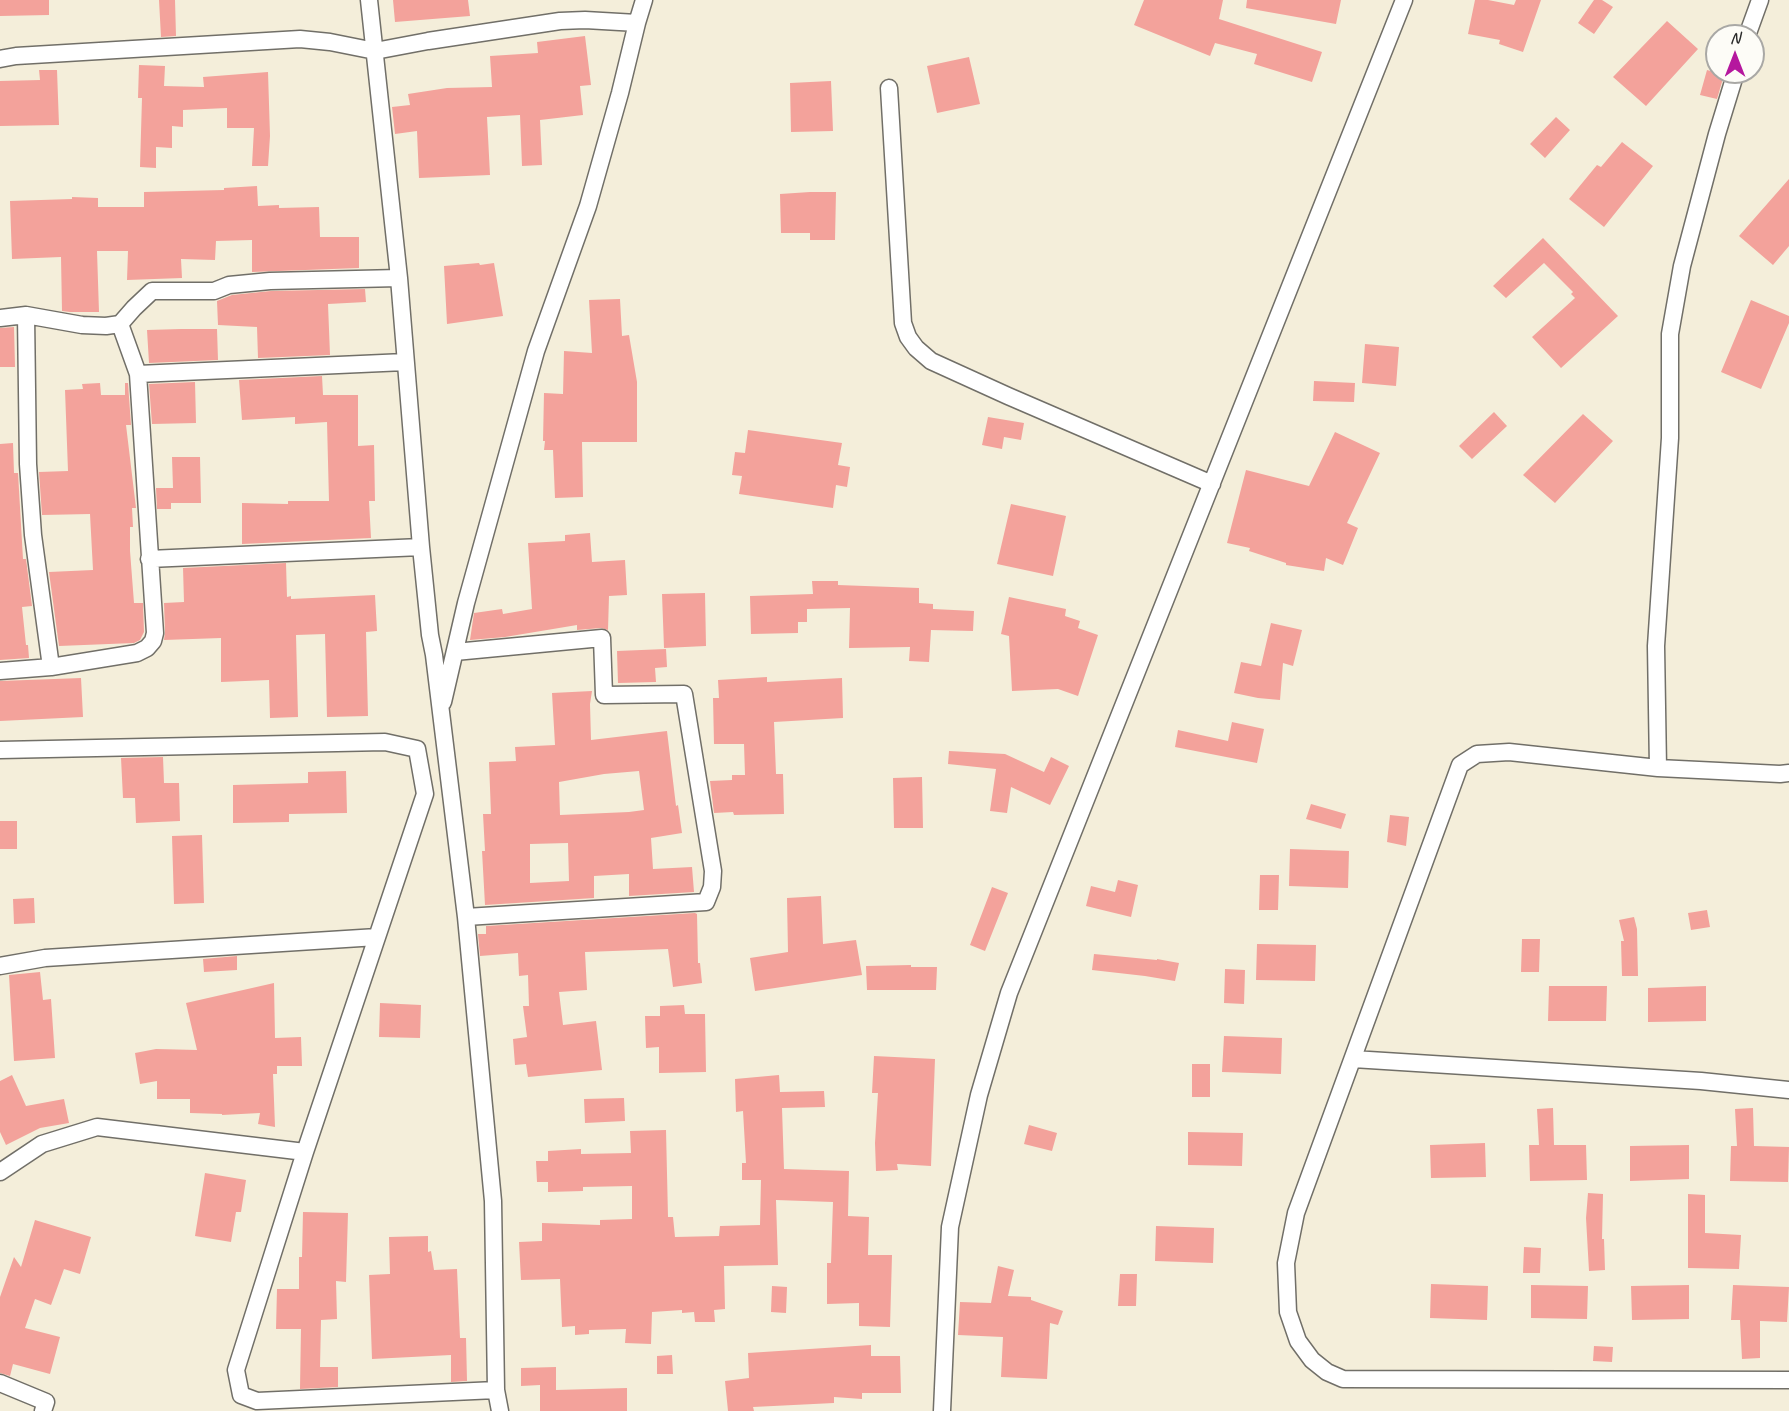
<!DOCTYPE html>
<style>
body{margin:0}
#map{position:relative;width:1789px;height:1411px;overflow:hidden;background:#f4eeda;font-family:Caveat,sans-serif}
canvas{display:block}
.north{position:absolute;left:1705px;top:24px;width:60px;height:60px;box-sizing:border-box;background:#fdfcf7;border:2px solid #a9a8a5;border-radius:50%;rotate:0deg;font-size:16px;font-weight:700;line-height:24px;text-align:center;color:#2b2b2b}
.north::after{content:'';display:block;margin:auto;width:21px;height:27px;background:#b5179e;clip-path:polygon(50% 0,100% 100%,50% 72%,0 100%)}
</style>
<div id="map">
<canvas width="1789" height="1411"></canvas>
<div class="north">N</div>
</div>
<script>
const ctx = document.querySelector('canvas').getContext('2d');
ctx.lineJoin = 'round';
function fill(path, color) { ctx.fillStyle = color; ctx.fill(path, 'evenodd'); }
const shape = rows => new Path2D(rows.map(r => 'M' + r).join(''));
function strokePath(path, color, width, dash) { ctx.strokeStyle = color; ctx.lineWidth = width; ctx.lineCap = dash ? 'butt' : 'round'; ctx.setLineDash(dash || []); ctx.stroke(path); }
fill(shape([
 [0,0,49,0,49,15,0,16],
 [159,0,175,0,176,36,161,37],
 [393,0,468,0,470,16,395,22],
 [1144,0,1223,0,1219,19,1322,52,1312,82,1254,64,1257,54,1215,43,1210,56,1134,25],
 [1247,0,1341,0,1336,24,1246,8],
 [1475,0,1488,0,1514,5,1516,0,1541,0,1523,52,1499,44,1500,40,1468,34],
 [1594,0,1602,0,1613,7,1594,34,1578,23],
 [1667,21,1698,49,1646,106,1613,77],
 [585,36,591,85,580,86,583,115,540,120,542,165,522,166,520,115,487,117,490,175,419,178,417,131,395,134,392,107,410,105,408,94,447,88,492,87,490,56,538,53,537,42],
 [969,57,980,104,937,113,927,66],
 [139,65,165,66,164,86,204,87,203,77,268,72,270,136,268,166,252,166,254,128,227,128,227,108,183,110,183,127,172,126,172,148,156,147,156,168,140,167,142,98,138,98],
 [39,70,57,70,59,125,0,126,0,81,40,80],
 [1707,70,1724,75,1717,99,1700,95],
 [831,81,833,131,791,132,790,83],
 [1556,117,1570,130,1545,158,1530,144],
 [1622,142,1653,166,1604,227,1569,199,1597,165,1601,167],
 [1789,179,1789,246,1773,265,1739,236],
 [257,186,258,206,279,205,279,208,319,207,320,237,359,237,359,268,252,272,252,240,216,241,215,260,181,259,182,278,127,280,128,251,97,251,99,312,70,312,62,311,61,257,12,259,10,201,72,199,72,197,98,198,98,207,144,207,144,192,224,190,224,188],
 [810,192,836,192,835,240,810,240,810,233,781,233,780,194],
 [1543,238,1618,316,1561,368,1532,337,1575,298,1571,294,1573,292,1544,263,1506,298,1493,286],
 [479,263,480,265,494,263,503,316,447,324,444,266],
 [365,289,366,302,328,304,330,355,258,358,257,327,218,325,217,301,232,295,271,291],
 [620,299,622,336,629,335,637,382,637,442,582,442,583,497,555,498,553,450,544,450,545,441,543,441,544,393,563,394,564,351,592,353,589,300],
 [1751,300,1789,316,1789,323,1761,389,1721,372],
 [14,327,15,367,0,367,0,328],
 [181,329,217,329,218,360,149,363,147,330],
 [1365,344,1399,347,1396,386,1362,383],
 [322,376,323,395,358,395,358,446,374,445,375,501,369,501,371,538,242,544,242,503,288,504,288,501,329,501,327,422,295,424,295,417,242,420,239,380],
 [1314,381,1355,383,1354,402,1313,401],
 [195,382,196,423,152,424,149,384],
 [100,383,101,395,125,395,125,383,128,383,131,425,126,425,136,508,132,508,133,527,130,527,130,551,134,603,143,603,144,632,140,640,134,643,59,646,49,572,93,570,90,514,42,515,39,472,68,471,65,390,83,389,82,384],
 [1494,412,1507,426,1472,459,1459,446],
 [1583,414,1613,441,1555,503,1523,475],
 [988,417,1024,423,1021,440,1004,437,1002,449,982,445],
 [748,430,842,443,838,465,850,467,847,487,836,485,833,508,739,494,742,476,732,475,735,452,745,453],
 [1335,432,1380,453,1347,523,1358,528,1343,565,1326,558,1324,571,1286,565,1286,563,1249,551,1250,548,1227,543,1246,470,1309,486],
 [13,443,14,473,18,473,23,559,26,559,32,606,22,607,26,645,28,645,29,658,0,660,0,444],
 [172,457,200,457,201,503,171,503,171,509,157,509,156,488,173,488],
 [1011,504,1066,516,1053,576,997,564],
 [590,533,592,562,625,560,627,595,609,596,608,630,601,628,577,630,577,625,505,637,470,640,474,613,502,609,503,614,532,609,528,543,565,541,565,535],
 [286,563,287,597,291,596,291,599,375,595,377,631,366,632,368,716,327,717,325,634,296,635,298,717,270,718,269,680,221,682,221,638,164,640,165,632,164,603,184,602,183,568],
 [812,581,838,581,838,585,919,588,919,603,933,604,933,609,974,611,973,631,931,630,929,662,909,661,910,647,849,648,850,608,807,609,807,622,798,622,798,633,751,634,750,596,813,594],
 [705,593,706,646,664,648,662,594],
 [1009,597,1066,609,1065,616,1080,621,1078,628,1098,635,1078,696,1058,689,1012,691,1009,636,1001,634],
 [1271,623,1302,630,1293,666,1283,663,1280,700,1258,698,1234,693,1241,662,1261,666],
 [666,649,667,667,655,668,656,682,618,683,617,651],
 [767,677,767,682,842,678,843,718,774,722,776,774,783,774,784,814,734,815,733,812,714,813,710,781,732,780,732,775,745,775,744,744,714,744,713,698,719,698,718,680],
 [81,678,83,717,0,721,0,681],
 [592,691,590,704,591,740,667,731,676,806,678,805,682,833,651,838,653,869,692,867,694,892,629,896,629,874,594,876,594,898,485,905,482,851,485,851,483,814,491,814,489,762,516,761,515,747,555,745,552,693],
 [639,771,644,810,629,812,560,815,559,782,604,774],
 [568,843,569,881,530,883,530,844],
 [1232,722,1264,729,1257,763,1175,747,1178,730,1228,741],
 [949,751,1005,754,1044,772,1051,757,1069,766,1050,805,1011,787,1007,813,990,811,996,769,948,764],
 [163,757,164,783,179,783,180,821,136,823,135,798,123,798,121,758],
 [346,771,347,813,289,814,289,822,233,823,233,785,308,783,308,772],
 [922,777,923,828,894,828,893,778],
 [1311,804,1346,814,1341,829,1306,819],
 [1390,815,1409,817,1406,846,1387,842],
 [0,821,17,821,17,849,0,849],
 [202,835,204,903,174,904,172,836],
 [1290,849,1349,851,1348,888,1289,886],
 [1260,875,1279,875,1278,910,1259,910],
 [1118,880,1138,885,1131,917,1086,906,1091,886,1115,892],
 [992,887,1008,893,985,951,970,945],
 [821,896,823,944,856,940,862,975,755,991,750,958,788,952,787,898],
 [34,898,35,923,14,924,13,899],
 [1707,910,1710,927,1691,930,1688,913],
 [695,913,697,914,698,963,700,963,702,983,673,987,668,949,585,952,587,990,559,992,563,1025,596,1021,602,1070,528,1077,526,1064,515,1065,513,1039,527,1037,523,1006,529,1006,528,975,519,976,518,953,480,956,478,934,486,934,486,926],
 [1634,917,1637,929,1638,976,1622,976,1621,941,1624,941,1619,920],
 [1522,939,1540,939,1539,972,1521,972],
 [1257,944,1316,945,1315,981,1256,980],
 [1094,954,1157,960,1157,959,1179,963,1175,981,1145,976,1092,970],
 [237,956,237,970,204,972,203,959],
 [911,965,911,967,937,967,936,990,867,990,866,966],
 [1225,969,1245,970,1244,1004,1224,1003],
 [40,972,43,1000,51,999,55,1058,14,1061,9,975],
 [274,983,275,1038,301,1037,302,1066,277,1066,277,1074,273,1074,275,1127,258,1124,260,1113,222,1115,222,1114,190,1113,190,1099,157,1099,157,1081,140,1084,135,1053,156,1049,197,1050,186,1003],
 [1549,986,1607,986,1606,1021,1548,1021],
 [1706,986,1706,1021,1648,1022,1648,988],
 [380,1003,421,1005,420,1038,379,1037],
 [684,1005,685,1014,705,1014,706,1072,659,1073,659,1047,646,1048,645,1016,660,1016,660,1006],
 [1224,1036,1282,1038,1281,1074,1222,1072],
 [874,1056,935,1059,931,1166,897,1164,898,1170,876,1171,875,1143,878,1093,872,1093],
 [1192,1064,1210,1064,1210,1097,1192,1097],
 [12,1075,26,1106,64,1099,69,1123,40,1128,6,1145,0,1132,0,1081],
 [779,1075,780,1092,824,1091,825,1107,782,1108,784,1169,849,1171,848,1216,869,1217,868,1255,892,1255,890,1327,859,1326,859,1303,827,1304,827,1263,831,1263,833,1202,776,1200,778,1265,724,1266,725,1309,714,1310,715,1322,695,1322,694,1312,682,1313,682,1310,652,1312,651,1344,625,1343,626,1329,589,1330,589,1334,575,1335,575,1326,562,1327,560,1279,521,1280,519,1242,542,1241,542,1223,600,1225,600,1220,632,1219,632,1186,583,1187,583,1191,548,1192,548,1182,537,1182,536,1161,548,1161,548,1151,581,1149,581,1154,631,1153,630,1131,666,1130,668,1217,673,1217,675,1237,719,1236,720,1226,760,1225,761,1180,742,1180,742,1163,746,1163,743,1111,736,1112,735,1079],
 [624,1098,625,1121,585,1123,584,1099],
 [1553,1108,1554,1145,1586,1145,1587,1180,1530,1181,1529,1145,1539,1145,1537,1109],
 [1753,1108,1754,1146,1789,1147,1788,1182,1730,1181,1731,1146,1737,1146,1735,1109],
 [1029,1125,1057,1133,1052,1151,1024,1144],
 [1188,1132,1243,1133,1242,1166,1188,1165],
 [1485,1143,1486,1177,1431,1178,1430,1145],
 [1689,1145,1689,1179,1630,1181,1630,1146],
 [205,1173,246,1180,241,1212,236,1212,231,1242,195,1236],
 [1588,1193,1603,1194,1602,1239,1604,1239,1605,1270,1589,1271,1586,1218],
 [1688,1194,1705,1195,1705,1233,1741,1235,1739,1269,1688,1268],
 [303,1212,348,1213,346,1282,336,1281,337,1319,321,1320,320,1367,338,1367,338,1387,300,1389,301,1329,276,1329,277,1289,299,1289,299,1257,302,1257],
 [35,1220,91,1237,80,1274,64,1269,51,1305,35,1299,25,1328,60,1337,50,1374,13,1364,10,1376,0,1373,0,1297,14,1257,21,1267],
 [1156,1226,1214,1228,1213,1263,1155,1261],
 [428,1236,428,1252,431,1251,434,1270,457,1269,460,1338,466,1338,467,1381,451,1382,451,1355,372,1359,369,1275,390,1274,389,1237],
 [1524,1247,1541,1248,1540,1273,1523,1273],
 [998,1266,1014,1270,1008,1296,1031,1297,1031,1300,1063,1311,1058,1325,1050,1323,1047,1379,1001,1377,1003,1337,958,1335,960,1302,991,1303],
 [1120,1274,1137,1274,1136,1306,1118,1306],
 [1431,1284,1488,1286,1487,1320,1430,1318],
 [1531,1285,1588,1286,1587,1319,1531,1318],
 [1689,1285,1689,1319,1632,1320,1631,1286],
 [1733,1285,1789,1287,1787,1322,1760,1321,1760,1358,1742,1359,1740,1320,1731,1320],
 [772,1286,787,1287,786,1313,771,1312],
 [871,1345,871,1356,900,1356,901,1393,862,1393,862,1399,834,1397,834,1403,753,1407,754,1411,728,1411,725,1381,749,1378,748,1353],
 [1594,1346,1613,1347,1612,1362,1593,1361],
 [672,1355,673,1374,657,1374,657,1356],
 [556,1367,556,1390,627,1388,627,1411,540,1411,540,1385,521,1386,521,1368]
]), '#f3a29b');
const minor = shape([
 [369,0,399,278,421,547,430,635,434,655,466,917,493,1201,496,1390,500,1411],
 [1747,36,1760,0],
 [0,59,16,56,300,39,330,42,375,51,428,41,560,21,585,20,637,23],
 [889,88,903,323,908,337,916,348,931,361,1008,396,1212,484],
 [0,318,26,315,82,325,106,326,120,324,134,308,152,291,214,291,229,285,270,281,399,278],
 [138,374,405,362],
 [149,559,421,547],
 [455,652,602,638,604,695,684,694,713,871,712,887,706,902,466,917],
 [51,667,137,653,147,648,153,641,155,633,138,374,120,324],
 [0,671,51,667,33,535,28,464,26,315],
 [443,702,466,603,536,351,588,206,620,93,637,23,644,0],
 [0,750,385,742,417,749,425,794,305,1152,236,1370,241,1395,257,1401,496,1390],
 [1658,768,1656,646,1670,438,1670,334,1682,266,1717,134,1736,72],
 [1789,773,1780,774,1658,768,1509,752,1477,754,1460,765,1296,1213,1286,1263,1288,1312,1298,1341,1312,1360,1327,1372,1343,1379,1789,1380],
 [0,966,45,958,377,937],
 [1353,1059,1701,1081,1789,1090],
 [0,1172,42,1144,97,1127,305,1152],
 [0,1383,46,1402,43,1411],
 [942,1411,950,1227,979,1095,1009,993,1404,0]
]);
strokePath(minor, '#716f68', 19);
strokePath(minor, '#fff', 16);
</script>
